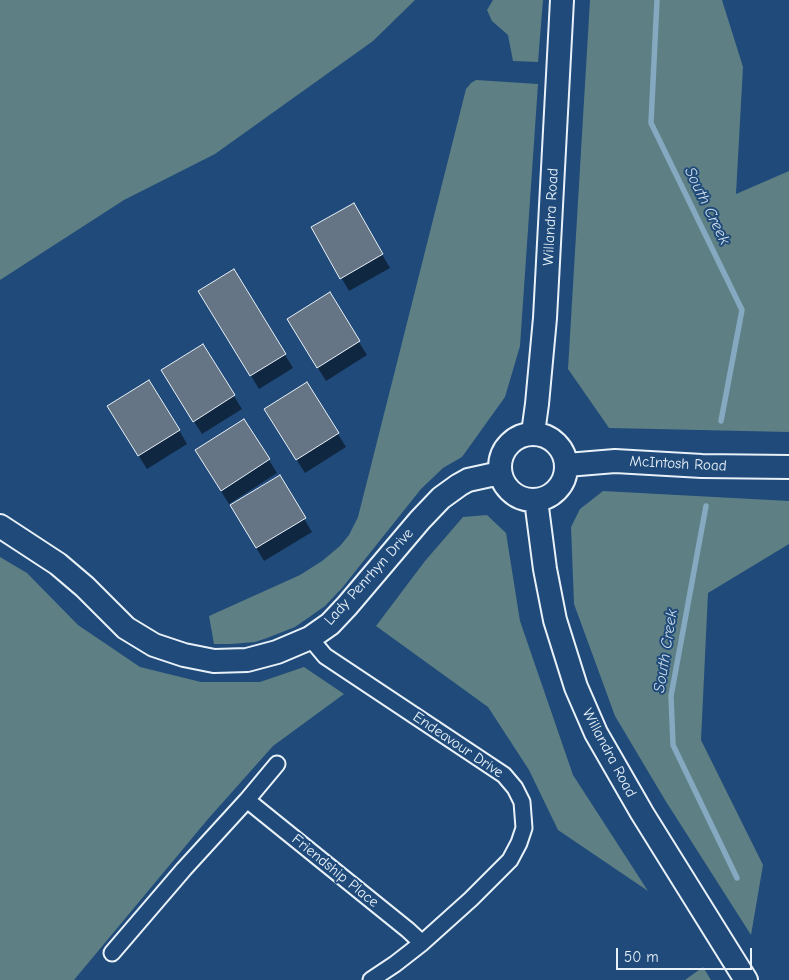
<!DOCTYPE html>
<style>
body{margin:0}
#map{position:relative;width:789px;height:980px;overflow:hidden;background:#1f4a7a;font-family:"Comic Neue",sans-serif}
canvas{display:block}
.scale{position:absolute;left:616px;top:948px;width:136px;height:22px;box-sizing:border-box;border:2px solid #e8f1f8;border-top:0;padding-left:6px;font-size:15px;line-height:18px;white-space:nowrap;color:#e8f1f8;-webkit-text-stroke:4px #1f4a7a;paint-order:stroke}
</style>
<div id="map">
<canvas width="789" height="980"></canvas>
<div class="scale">50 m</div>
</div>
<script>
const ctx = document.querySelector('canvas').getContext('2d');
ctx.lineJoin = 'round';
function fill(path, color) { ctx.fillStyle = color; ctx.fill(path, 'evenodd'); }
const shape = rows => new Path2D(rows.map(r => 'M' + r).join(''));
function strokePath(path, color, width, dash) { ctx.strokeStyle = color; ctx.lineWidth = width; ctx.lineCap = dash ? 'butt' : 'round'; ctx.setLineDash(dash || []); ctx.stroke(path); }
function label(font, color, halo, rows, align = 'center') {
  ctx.font = font + ' "Comic Neue",sans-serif'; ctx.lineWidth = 4; ctx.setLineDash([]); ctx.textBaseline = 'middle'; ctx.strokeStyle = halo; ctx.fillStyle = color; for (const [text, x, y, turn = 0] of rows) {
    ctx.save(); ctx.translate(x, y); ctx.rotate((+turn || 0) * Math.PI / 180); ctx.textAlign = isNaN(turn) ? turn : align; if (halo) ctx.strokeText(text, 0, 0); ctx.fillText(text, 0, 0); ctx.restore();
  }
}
fill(shape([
 [0,0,415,0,373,41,215,154,124,200,0,280],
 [493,0,543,0,538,62,513,61,508,35,492,21,487,10],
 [590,0,722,0,743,67,736,194,789,171,789,432,609,428,568,369],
 [476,80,538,84,520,346,505,397,462,457,443,468,421,489,342,588,325,606,295,627,267,638,255,642,231,644,214,644,209,616,300,575,322,561,340,546,349,535,358,517,464,97,466,89,471,83],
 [603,491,789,501,789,544,708,593,701,740,763,865,751,935,665,800,615,716,574,604,571,527,580,509],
 [487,515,506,533,520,621,573,775,648,891,558,830,529,770,488,707,376,626,425,561,463,517],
 [0,557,27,573,78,625,140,667,201,682,260,682,304,667,344,694,273,746,208,819,74,980,0,980],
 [703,967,711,980,685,980]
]), '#5e7f83');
fill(shape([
 [353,205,390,268,349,291,313,228],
 [234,271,293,368,259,389,208,304],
 [329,294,367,355,326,381,296,333],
 [202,346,242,409,202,434,170,384],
 [307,384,346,447,305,473,273,423],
 [116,420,179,430,187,444,147,469],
 [244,420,277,473,229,504,204,464],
 [279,476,312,532,264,561,231,505]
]), '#0007');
strokePath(shape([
 [657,0,651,123,742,310,721,421],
 [706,506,671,696,673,745,737,878]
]), '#84a9c0', 5.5);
const building = shape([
 [354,203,383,254,340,279,311,227,354,203],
 [234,269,286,354,250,376,198,291,234,269],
 [330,292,360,341,317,368,287,319,330,292],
 [203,344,235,395,193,422,161,370,203,344],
 [149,380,180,430,138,456,107,406,149,380],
 [307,382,339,433,296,460,264,409,307,382],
 [244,419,270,459,221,491,195,450,244,419],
 [280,475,306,518,256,548,230,505,280,475]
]);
fill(building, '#667586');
strokePath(building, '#e8f1f8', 1);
const street = shape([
 [310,638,325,656,504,775,515,788,522,802,524,828,519,843,510,860,471,899,422,943,395,964,371,980],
 [277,764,247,800,408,930,422,943],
 [112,953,184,869,247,800]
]);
const secondary = shape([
 [533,433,537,404,545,318,562,0],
 '500 467a33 33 0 1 1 66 0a33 33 0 1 1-66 0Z',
 [567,465,615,461,702,466,789,467],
 [536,500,545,569,555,620,576,687,596,733,642,813,746,980],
 [0,526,58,564,85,587,126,628,154,645,184,655,214,661,247,660,277,652,310,638,330,624,347,606,420,520,441,498,459,485,468,480,500,473]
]);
strokePath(street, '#e8f1f8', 19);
strokePath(secondary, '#e8f1f8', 26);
strokePath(street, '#1f4a7a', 15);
strokePath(secondary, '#1f4a7a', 22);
label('15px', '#e8f1f8', '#1f4a7a', [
 ["Willandra Road",551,217,-87],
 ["McIntosh Road",678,464,3],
 ["Lady Penrhyn Drive",369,577,-48],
 ["Endeavour Drive",458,745,34],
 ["Willandra Road",609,753,62],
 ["Friendship Place",335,871,39]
]);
label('italic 16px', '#cfdfea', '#1f4a7a', [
 ["South Creek",707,206,64],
 ["South Creek",666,651,-81]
]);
</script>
